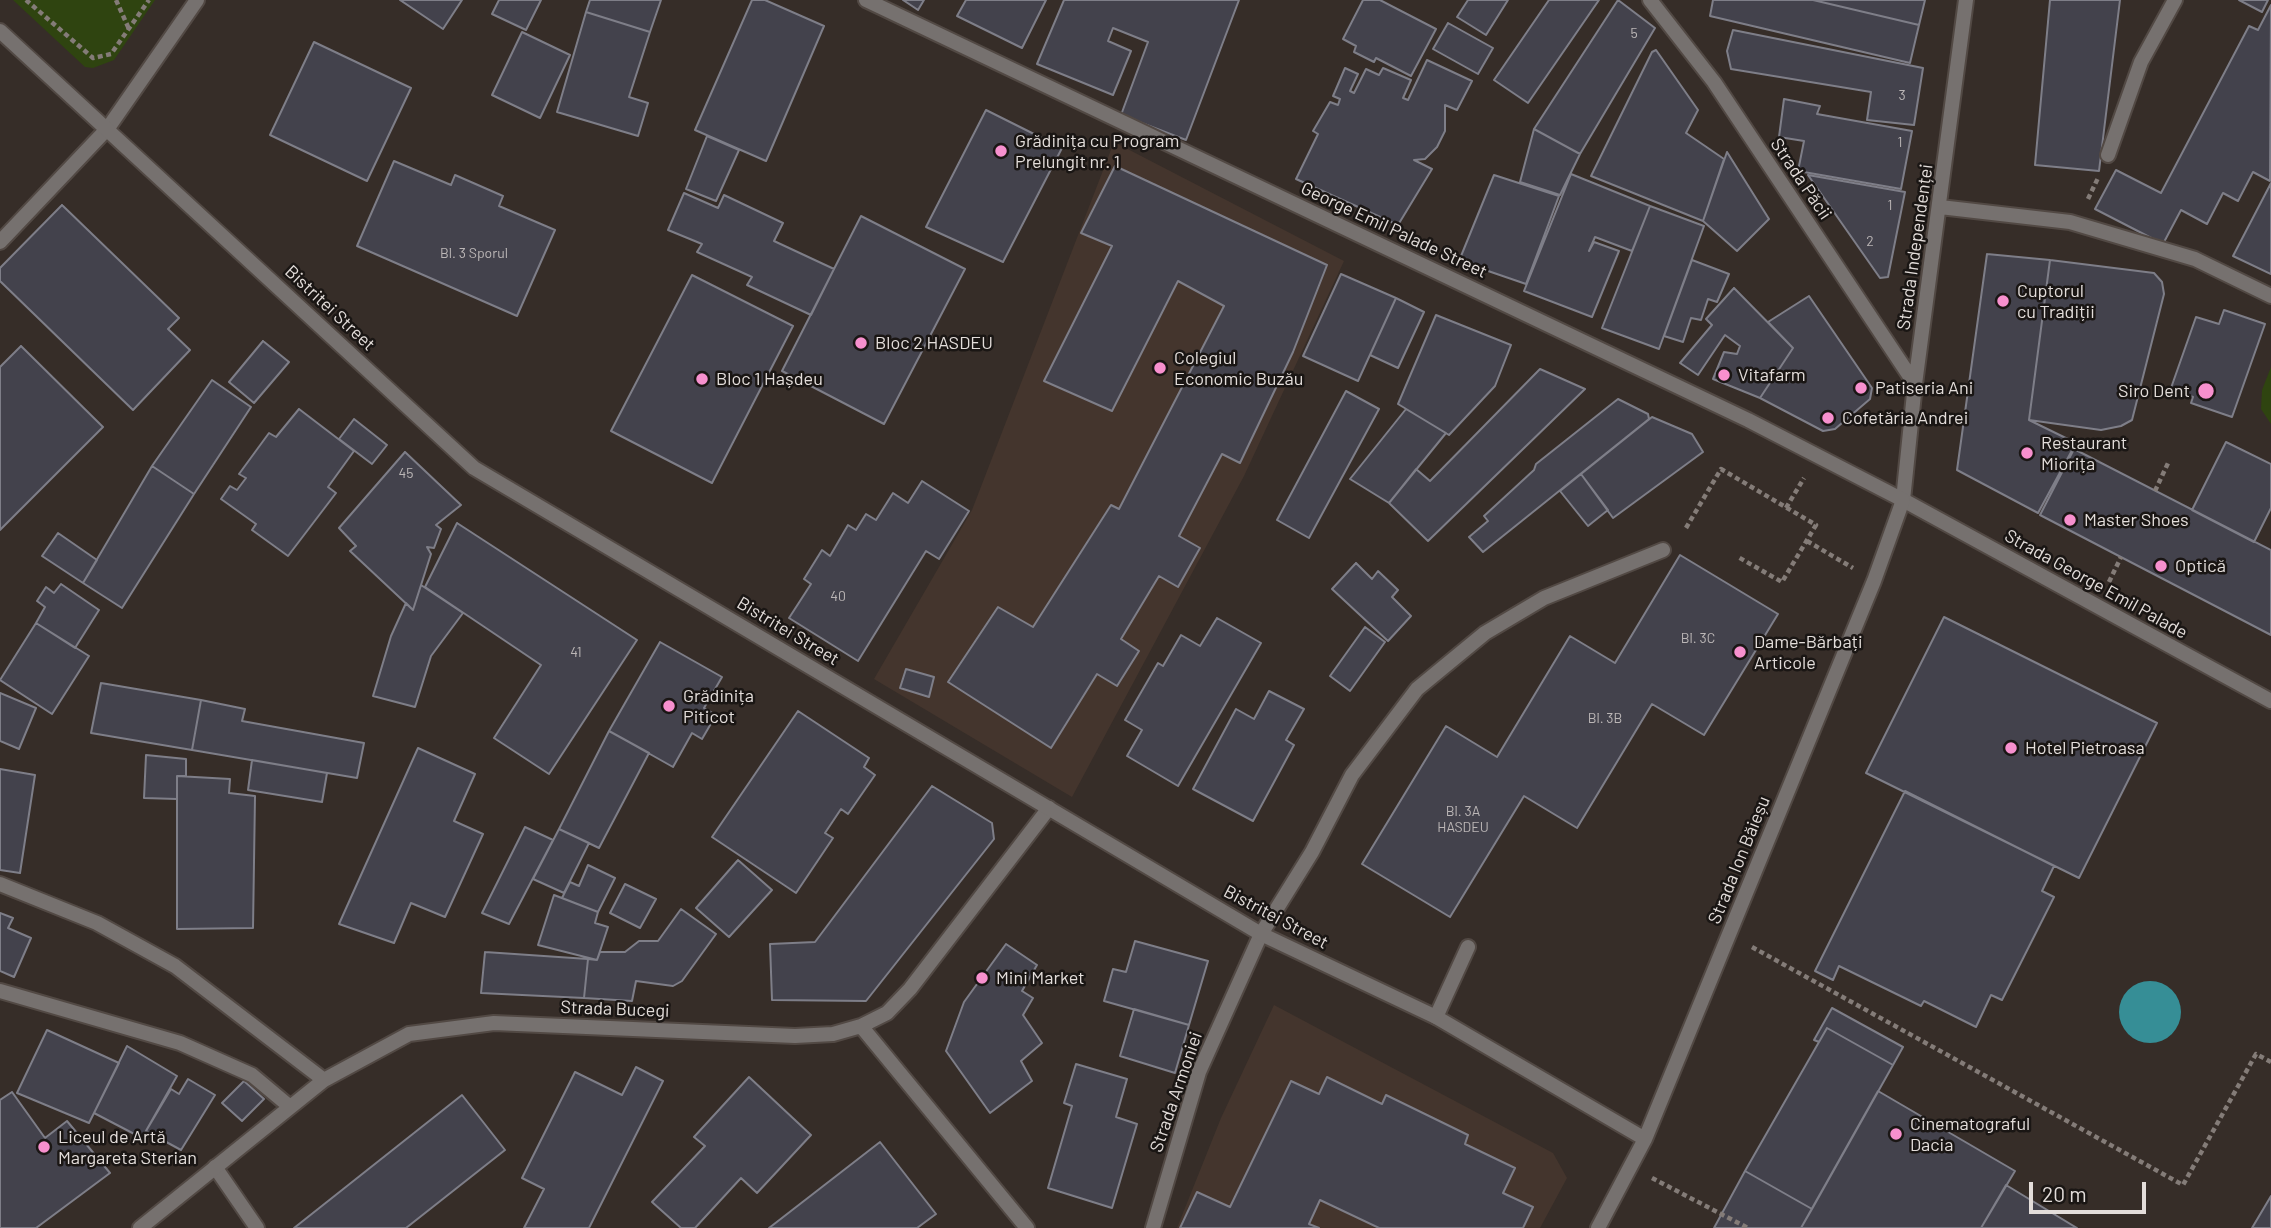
<!DOCTYPE html>
<meta charset="utf-8">
<style>
body{margin:0}
#map{position:relative;width:2271px;height:1228px;overflow:hidden;background:#362d28;font-family:Barlow,sans-serif}
canvas{display:block}
.scale{position:absolute;left:2029px;top:1182px;width:117px;height:32px;box-sizing:border-box;border:4px solid #e3ddda;border-top:0;padding-left:9px;font-size:21px;line-height:24px;white-space:nowrap;color:#e3ddda;-webkit-text-stroke:5px #1a1614;paint-order:stroke}
</style>
<div id="map">
<canvas width="2271" height="1228"></canvas>
<div class="scale">20 m</div>
</div>
<script>
const ctx = document.querySelector('canvas').getContext('2d');
ctx.lineJoin = 'round';
function fill(path, color) { ctx.fillStyle = color; ctx.fill(path, 'evenodd'); }
const shape = rows => new Path2D(rows.map(r => 'M' + r).join(''));
function strokePath(path, color, width, dash) { ctx.strokeStyle = color; ctx.lineWidth = width; ctx.lineCap = dash ? 'butt' : 'round'; ctx.setLineDash(dash || []); ctx.stroke(path); }
function label(font, color, halo, rows, align = 'center') {
  ctx.font = font + ' Barlow,sans-serif'; ctx.lineWidth = 5; ctx.setLineDash([]); ctx.textBaseline = 'middle'; ctx.strokeStyle = halo; ctx.fillStyle = color; for (const [text, x, y, turn = 0] of rows) {
    ctx.save(); ctx.translate(x, y); ctx.rotate((+turn || 0) * Math.PI / 180); ctx.textAlign = isNaN(turn) ? turn : align; if (halo) ctx.strokeText(text, 0, 0); ctx.fillText(text, 0, 0); ctx.restore();
  }
}
fill(shape([
 [1114,142,1344,261,1244,476,1072,797,874,679,972,510],
 [1274,1005,1553,1153,1567,1178,1540,1228,1177,1228,1221,1118]
]), '#44352d');
fill(shape([
 [13,0,155,0,114,60,93,68,85,67],
 [2271,367,2271,424,2261,409,2262,390]
]), '#2f4410');
fill(shape([
 '2119 1012a31 31 0 1 1 62 0a31 31 0 1 1-62 0Z'
]), '#368e96');
const building = shape([
 [400,0,462,0,443,29,400,0],
 [499,0,541,0,526,30,492,14,499,0],
 [590,0,661,0,650,32,586,12,590,0],
 [752,0,765,0,824,26,766,161,695,130,752,0],
 [903,0,924,0,918,10,903,0],
 [966,0,1046,0,1022,48,957,16,966,0],
 [1064,0,1239,0,1186,140,1121,115,1148,42,1113,28,1108,41,1131,51,1113,95,1037,64,1064,0],
 [1363,0,1380,0,1436,29,1411,76,1376,58,1374,62,1354,52,1356,46,1343,39,1363,0],
 [1468,0,1508,0,1486,35,1457,17,1468,0],
 [1549,0,1599,0,1528,103,1494,80,1549,0],
 [1618,0,1655,28,1580,154,1534,129,1618,0],
 [1713,0,1813,0,1919,25,1910,63,1710,16,1713,0],
 [1813,0,1925,0,1919,25,1813,0],
 [2050,0,2120,0,2099,171,2035,165,2050,0],
 [2239,0,2268,0,2262,12,2239,0],
 [2271,5,2270,181,2253,172,2238,201,2223,193,2207,224,2181,210,2163,244,2095,209,2116,170,2161,193,2249,26,2258,30,2271,5],
 [586,12,650,32,629,97,648,103,638,136,557,112,586,12],
 [1448,23,1493,48,1478,74,1433,49,1448,23],
 [1733,30,1923,68,1914,125,1867,120,1871,92,1731,69,1727,51,1733,30],
 [522,32,570,55,540,118,492,95,522,32],
 [314,42,411,88,367,181,270,135,314,42],
 [1656,50,1698,110,1686,133,1724,159,1703,221,1591,176,1652,52,1656,50],
 [1427,60,1472,81,1457,110,1445,105,1445,131,1437,147,1425,159,1414,160,1432,169,1398,225,1296,179,1318,134,1313,131,1330,102,1338,105,1340,99,1333,96,1345,68,1358,74,1350,91,1354,93,1366,69,1379,75,1383,68,1411,80,1403,98,1408,100,1427,60],
 [1784,99,1820,106,1817,114,1912,131,1901,189,1798,171,1804,141,1779,137,1784,99],
 [986,110,1062,148,1003,262,926,227,986,110],
 [1534,129,1580,154,1560,195,1520,182,1534,129],
 [707,136,739,150,716,201,686,189,707,136],
 [1727,152,1769,219,1737,251,1703,221,1727,152],
 [394,161,451,185,455,175,503,196,499,206,555,230,517,316,357,246,394,161],
 [1115,166,1327,265,1293,352,1240,463,1222,454,1179,536,1200,548,1178,587,1159,576,1121,639,1139,651,1117,686,1097,674,1051,748,948,682,998,607,1033,627,1111,505,1119,509,1224,306,1178,281,1112,411,1044,381,1112,246,1081,233,1115,166],
 [1571,174,1650,206,1632,251,1595,237,1589,251,1594,242,1619,251,1592,317,1524,291,1571,174],
 [1494,175,1559,196,1526,284,1459,261,1494,175],
 [1808,175,1905,192,1888,277,1880,278,1808,175],
 [2271,183,2271,274,2233,256,2271,183],
 [684,193,718,208,724,195,783,223,774,241,834,269,811,315,747,285,752,277,697,252,702,244,668,230,684,193],
 [62,205,179,318,168,329,190,350,133,410,0,281,0,268,62,205],
 [1650,206,1704,226,1659,349,1602,328,1650,206],
 [861,216,965,269,884,424,782,371,861,216],
 [1987,254,2050,260,2029,420,2076,443,2038,513,1957,470,1987,254],
 [1692,260,1729,274,1717,302,1708,299,1701,320,1691,318,1683,342,1664,336,1692,260],
 [2050,260,2154,273,2162,282,2164,294,2132,420,2121,426,2101,430,2029,420,2050,260],
 [1341,274,1396,298,1358,381,1303,356,1341,274],
 [692,275,793,326,712,483,611,431,692,275],
 [1734,288,1793,348,1760,398,1713,379,1724,352,1737,354,1740,346,1725,335,1698,375,1680,363,1712,325,1706,319,1734,288],
 [1809,296,1872,388,1870,399,1835,429,1823,431,1760,398,1793,348,1768,322,1809,296],
 [1396,298,1424,312,1398,368,1370,355,1396,298],
 [2224,310,2265,324,2232,417,2191,403,2193,397,2171,388,2196,317,2219,324,2224,310],
 [1436,315,1511,345,1495,386,1449,435,1398,404,1436,315],
 [263,341,289,362,254,403,229,382,263,341],
 [21,346,103,427,0,530,0,367,21,346],
 [1540,369,1585,389,1428,541,1389,503,1416,469,1430,481,1540,369],
 [212,380,251,407,194,494,152,466,212,380],
 [1346,391,1379,409,1309,538,1277,520,1346,391],
 [1618,399,1648,414,1649,419,1483,552,1469,537,1488,521,1484,516,1534,470,1536,464,1618,399],
 [299,409,354,451,328,487,336,493,288,556,252,530,256,524,221,499,230,486,237,490,246,478,239,474,269,433,276,437,299,409],
 [1406,409,1446,433,1389,503,1350,479,1406,409],
 [1652,417,1692,434,1703,452,1613,518,1581,474,1652,417],
 [354,419,387,445,372,464,339,439,354,419],
 [2226,442,2271,464,2271,508,2254,542,2192,510,2226,442],
 [2074,449,2271,550,2271,635,2040,515,2074,449],
 [405,452,461,505,436,525,441,529,434,548,427,547,431,554,413,610,350,551,356,546,339,528,405,452],
 [152,466,194,494,122,608,83,583,152,466],
 [1581,474,1608,510,1588,526,1560,491,1581,474],
 [922,481,969,511,939,559,926,551,858,661,789,618,811,584,804,579,822,550,830,556,848,525,856,530,866,514,876,520,893,493,908,503,922,481],
 [457,523,637,640,549,774,494,738,541,665,425,587,457,523],
 [58,533,97,560,83,583,42,556,58,533],
 [1680,555,1778,614,1704,735,1652,704,1577,828,1524,796,1450,917,1362,864,1446,726,1497,757,1570,636,1615,663,1680,555],
 [1356,563,1372,579,1378,571,1398,590,1392,597,1411,616,1388,641,1332,589,1356,563],
 [61,584,99,610,75,648,36,623,45,607,37,601,46,587,54,593,61,584],
 [421,585,463,613,431,656,415,707,373,696,391,636,406,603,413,610,421,585],
 [1944,617,2157,723,2079,878,1866,773,1944,617],
 [1217,618,1261,643,1178,786,1127,756,1142,730,1125,720,1158,663,1163,666,1181,635,1200,646,1217,618],
 [36,623,89,656,52,714,0,680,36,623],
 [1365,627,1385,642,1350,691,1330,676,1365,627],
 [660,642,722,677,704,708,716,715,702,739,692,733,673,767,609,731,660,642],
 [906,669,934,677,929,697,900,688,906,669],
 [101,683,201,700,192,750,91,733,101,683],
 [1269,691,1304,709,1286,740,1294,745,1253,821,1193,789,1236,709,1254,719,1269,691],
 [0,693,36,708,19,749,0,741,0,693],
 [201,700,245,709,242,721,364,743,357,778,192,750,201,700],
 [798,711,869,758,864,767,875,775,848,814,841,809,825,833,833,838,796,893,712,837,798,711],
 [609,731,649,753,599,848,559,829,609,731],
 [418,748,475,774,454,821,483,834,445,917,411,903,394,943,339,924,418,748],
 [146,755,186,759,186,776,177,776,177,799,144,798,146,755],
 [252,760,327,773,322,802,248,790,252,760],
 [0,769,35,775,20,873,0,870,0,769],
 [177,776,230,779,229,793,255,796,253,928,177,929,177,776],
 [932,786,992,823,994,839,866,1001,772,1000,770,944,815,942,932,786],
 [1905,791,2054,866,2042,891,2054,897,2002,1000,1991,995,1976,1027,1924,1001,1921,1006,1839,966,1833,980,1815,971,1905,791],
 [525,827,553,840,509,924,482,913,525,827],
 [559,829,589,843,564,893,533,879,559,829],
 [738,860,772,890,729,937,696,908,738,860],
 [588,865,615,878,598,912,562,898,570,882,579,886,588,865],
 [625,884,656,899,640,928,610,913,625,884],
 [554,895,598,912,595,923,608,927,597,960,538,945,554,895],
 [681,909,716,934,682,981,673,986,636,981,632,1001,584,998,588,959,597,960,600,952,625,952,639,941,658,941,681,909],
 [0,913,13,918,8,928,31,938,14,977,0,971,0,913],
 [1135,941,1208,961,1189,1025,1104,1001,1113,969,1126,972,1135,941],
 [1006,944,1037,965,1022,991,1033,998,1023,1015,1042,1043,1021,1061,1032,1081,990,1113,946,1051,964,1002,1006,944],
 [485,952,588,959,584,998,481,993,485,952],
 [1832,1008,1903,1047,1893,1065,1827,1028,1819,1042,1814,1040,1832,1008],
 [1134,1009,1189,1025,1175,1073,1120,1056,1134,1009],
 [1827,1028,1893,1065,1812,1209,1745,1171,1827,1028],
 [47,1030,119,1063,89,1123,17,1093,47,1030],
 [127,1046,177,1076,142,1138,94,1113,127,1046],
 [1076,1064,1127,1079,1116,1117,1137,1124,1112,1208,1048,1188,1072,1106,1064,1103,1076,1064],
 [636,1067,663,1081,589,1228,524,1228,544,1189,522,1178,575,1072,622,1095,636,1067],
 [749,1077,811,1135,757,1193,741,1178,695,1228,681,1228,652,1202,705,1146,694,1137,749,1077],
 [1327,1077,1382,1104,1386,1095,1468,1135,1465,1144,1515,1168,1503,1193,1533,1207,1523,1228,1379,1228,1320,1200,1309,1224,1319,1228,1180,1228,1197,1192,1230,1207,1291,1081,1319,1094,1327,1077],
 [188,1079,215,1095,181,1150,146,1131,171,1089,179,1094,188,1079],
 [244,1081,264,1099,242,1121,222,1103,244,1081],
 [1878,1091,2015,1171,1981,1228,1801,1228,1878,1091],
 [12,1092,45,1138,67,1121,110,1173,36,1228,0,1228,0,1100,12,1092],
 [462,1095,505,1150,406,1228,294,1228,462,1095],
 [880,1142,936,1214,917,1228,769,1228,880,1142],
 [1745,1171,1812,1209,1801,1228,1714,1228,1745,1171],
 [2006,1185,2077,1228,1981,1228,2006,1185],
 [2271,1196,2271,1228,2252,1228,2271,1196]
]);
fill(building, '#43424c');
strokePath(building, '#7e7e88', 2);
const service = shape([
 [2108,155,2141,62,2175,0],
 [0,242,108,128],
 [1436,1017,1468,947],
 [215,1167,257,1228]
]);
const minor = shape([
 [1650,0,1714,82,1915,384],
 [1966,0,1915,384,1903,500,2271,701],
 [108,128,197,0],
 [1940,207,2070,222,2195,259,2271,296],
 [0,884,97,923,175,966,324,1080],
 [0,991,180,1043,252,1075,289,1106],
 [861,1026,1027,1228],
 [140,1228,324,1080,409,1034,494,1023,795,1036,833,1034,861,1026,887,1013,910,989,1049,808],
 [1153,1228,1199,1072,1261,934,1312,852,1352,775,1417,689,1485,633,1544,598,1663,550]
]);
const tertiary = shape([
 [866,0,1748,420,1903,500,1874,581,1645,1139,1598,1228],
 [0,31,474,468,1261,934,1436,1017,1645,1139]
]);
strokePath(service, '#524944', 18);
strokePath(minor, '#524944', 18);
strokePath(tertiary, '#524944', 18);
strokePath(shape([
 [26,0,93,58,111,54,149,0],
 [116,0,129,29],
 [2088,199,2098,178],
 [2155,491,2169,461],
 [1786,508,1804,478],
 [1686,528,1721,469,1816,525,1782,582,1738,557],
 [1807,541,1853,568],
 [2109,582,2121,557],
 [1752,947,2183,1185,2256,1054,2271,1062],
 [1652,1178,1748,1228]
]), '#847c78', 4.5, [5, 3.5]);
strokePath(service, '#76716f', 14);
strokePath(minor, '#76716f', 14);
strokePath(tertiary, '#76716f', 14);
for (const [x, y, r, color] of [
 [1001,151,7,"#f790ce"],
 [2003,301,7,"#f790ce"],
 [861,343,7,"#f790ce"],
 [1160,368,7,"#f790ce"],
 [1724,375,7,"#f790ce"],
 [702,379,7,"#f790ce"],
 [1861,388,7,"#f790ce"],
 [2206,391,9,"#f790ce"],
 [1828,418,7,"#f790ce"],
 [2027,453,7,"#f790ce"],
 [2070,520,7,"#f790ce"],
 [2161,566,7,"#f790ce"],
 [1740,652,7,"#f790ce"],
 [669,706,7,"#f790ce"],
 [2011,748,7,"#f790ce"],
 [982,978,7,"#f790ce"],
 [1896,1134,7,"#f790ce"],
 [44,1147,7,"#f790ce"]
]) { const dot = new Path2D(); dot.arc(x, y, r, 0, 2 * Math.PI); ctx.fillStyle = color; ctx.fill(dot); strokePath(dot, '#1a1614', 2.5); }
label('14px', '#bbb6b6', null, [
 ["5",1634,33],
 ["3",1902,95],
 ["1",1900,142],
 ["1",1890,205],
 ["2",1870,241],
 ["Bl. 3 Sporul",474,253],
 ["45",406,473],
 ["40",838,596],
 ["Bl. 3C",1698,638],
 ["41",576,652],
 ["Bl. 3B",1605,718],
 ["Bl. 3A",1463,811],
 ["HASDEU",1463,827]
]);
label('18px', '#e3ddda', '#1a1614', [
 ["Grădinița cu Program",1015,141],
 ["Prelungit nr. 1",1015,162],
 ["Cuptorul",2017,291],
 ["cu Tradiții",2017,312],
 ["Bloc 2 HASDEU",875,343],
 ["Colegiul",1174,358],
 ["Economic Buzău",1174,379],
 ["Vitafarm",1738,375],
 ["Bloc 1 Hașdeu",716,379],
 ["Patiseria Ani",1875,388],
 ["Siro Dent",2190,391,"right"],
 ["Cofetăria Andrei",1842,418],
 ["Restaurant",2041,443],
 ["Miorița",2041,464],
 ["Master Shoes",2084,520],
 ["Optică",2175,566],
 ["Dame-Bărbați",1754,642],
 ["Articole",1754,663],
 ["Grădinița",683,696],
 ["Piticot",683,717],
 ["Hotel Pietroasa",2025,748],
 ["Mini Market",996,978],
 ["Cinematograful",1910,1124],
 ["Dacia",1910,1145],
 ["Liceul de Artă",58,1137],
 ["Margareta Sterian",58,1158]
], 'left');
label('18px', '#e3ddda', '#1a1614', [
 ["Strada Păcii",1801,179,56],
 ["George Emil Palade Street",1394,230,25],
 ["Strada Independenței",1915,247,-82],
 ["Bistritei Street",330,308,43],
 ["Strada George Emil Palade",2096,584,29],
 ["Bistritei Street",788,631,31],
 ["Strada Ion Băieșu",1739,860,-68],
 ["Bistritei Street",1276,917,28],
 ["Strada Bucegi",615,1009,2],
 ["Strada Armoniei",1176,1092,-71]
]);
</script>
